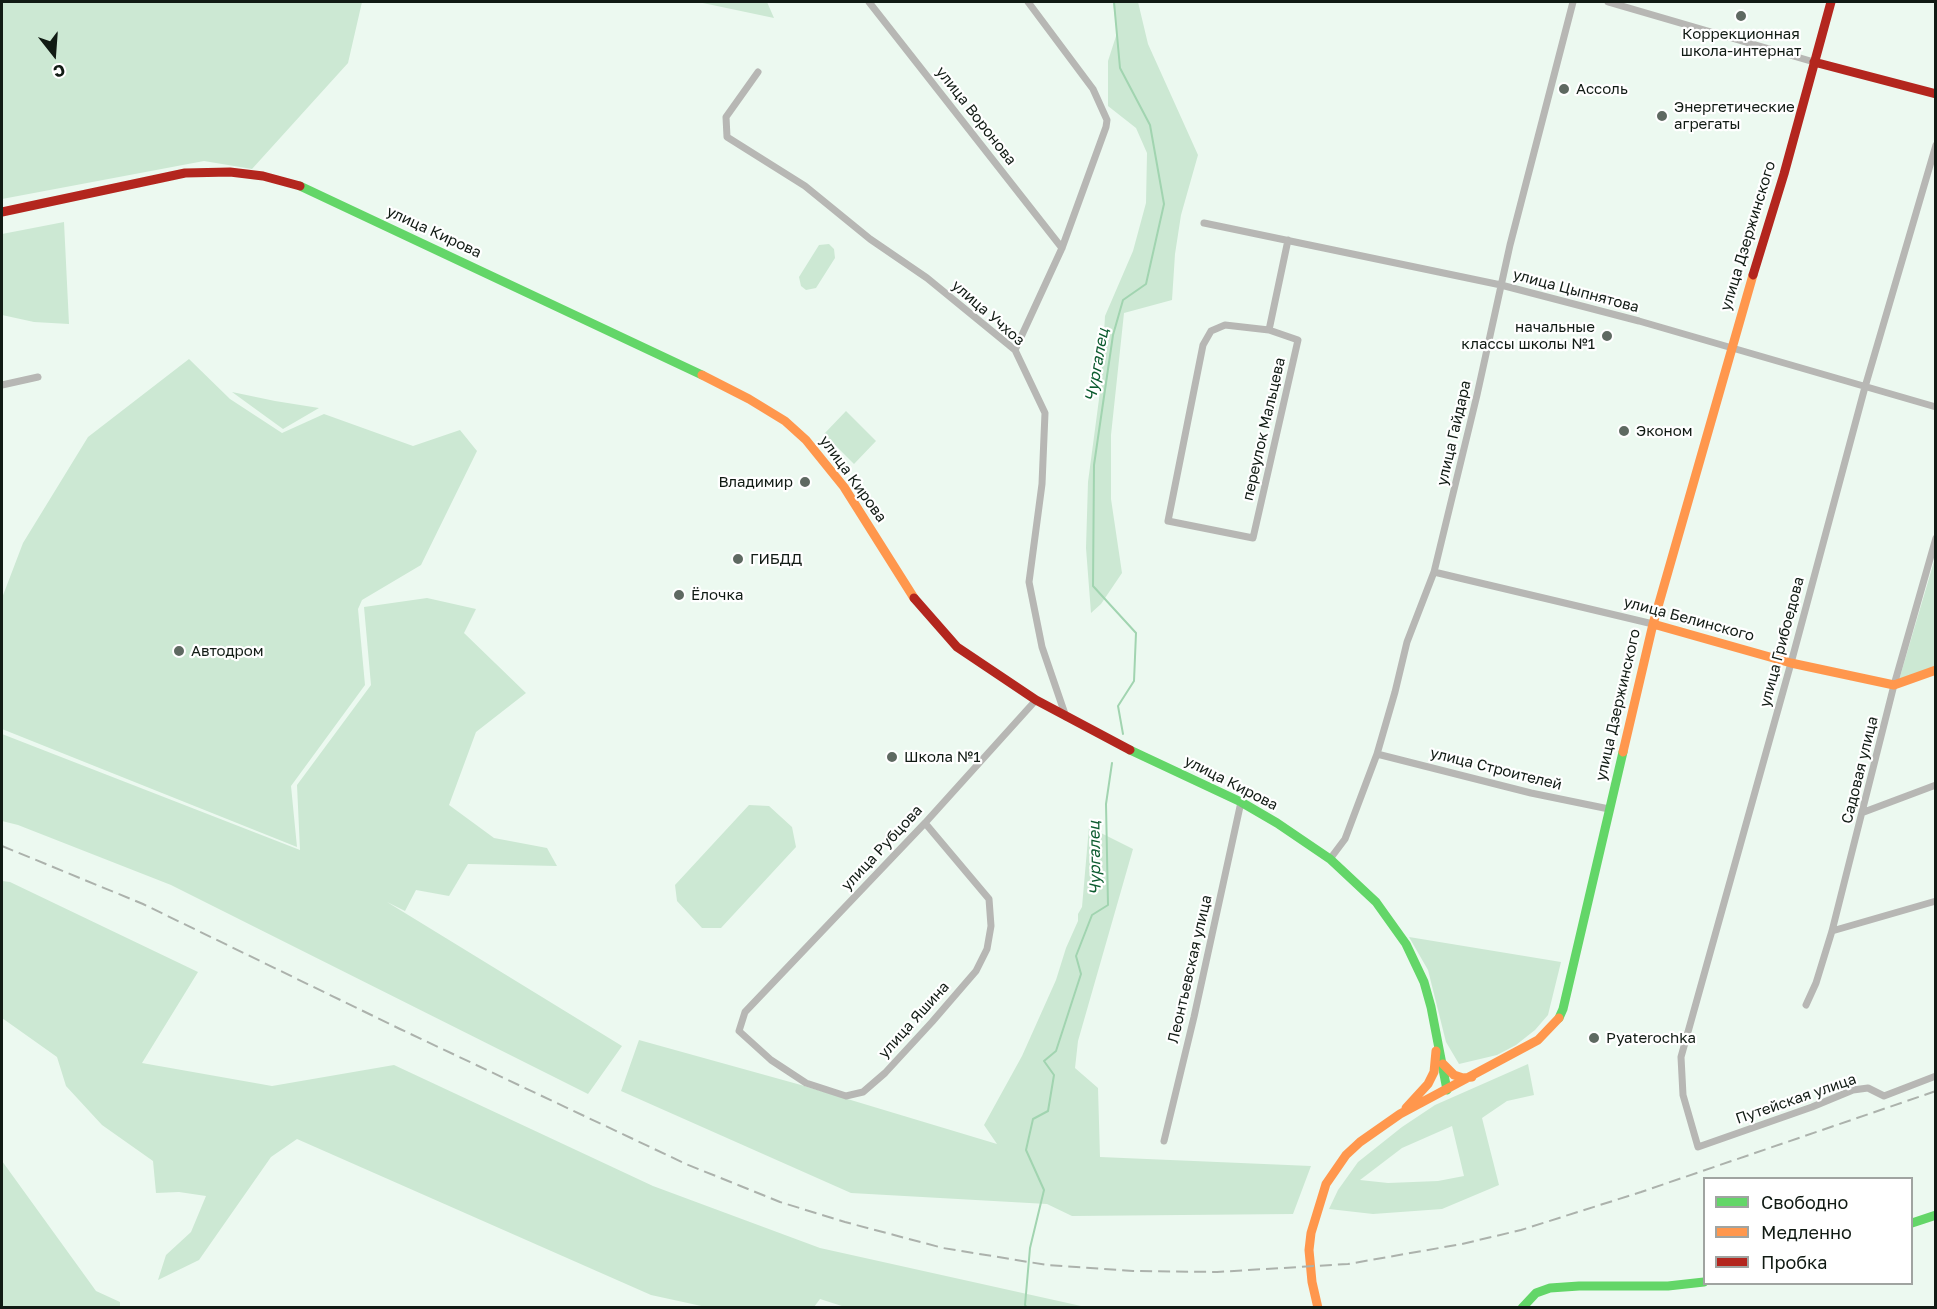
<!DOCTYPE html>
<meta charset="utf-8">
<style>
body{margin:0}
#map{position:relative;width:1937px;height:1309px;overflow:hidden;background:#ecf9f0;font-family:"Golos Text",sans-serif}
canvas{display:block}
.frame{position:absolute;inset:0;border:3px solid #111b14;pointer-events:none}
.legend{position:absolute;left:1703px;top:1177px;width:210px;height:108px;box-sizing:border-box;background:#fff;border:2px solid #a0a4a1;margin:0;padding:8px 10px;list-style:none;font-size:18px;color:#111b14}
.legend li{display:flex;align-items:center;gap:12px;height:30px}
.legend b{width:30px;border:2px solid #a0a4a1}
.north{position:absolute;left:24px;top:24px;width:60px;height:60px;-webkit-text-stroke:4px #fff;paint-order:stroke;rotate:163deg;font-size:16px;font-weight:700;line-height:24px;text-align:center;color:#111b14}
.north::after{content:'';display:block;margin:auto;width:21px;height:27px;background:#111b14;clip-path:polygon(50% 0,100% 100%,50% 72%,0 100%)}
</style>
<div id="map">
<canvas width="1937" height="1309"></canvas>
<div class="frame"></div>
<ul class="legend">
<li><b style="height:8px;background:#63d668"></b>Свободно</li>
<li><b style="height:8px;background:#ff974d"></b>Медленно</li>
<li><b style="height:8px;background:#b3261e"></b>Пробка</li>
</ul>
<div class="north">С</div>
</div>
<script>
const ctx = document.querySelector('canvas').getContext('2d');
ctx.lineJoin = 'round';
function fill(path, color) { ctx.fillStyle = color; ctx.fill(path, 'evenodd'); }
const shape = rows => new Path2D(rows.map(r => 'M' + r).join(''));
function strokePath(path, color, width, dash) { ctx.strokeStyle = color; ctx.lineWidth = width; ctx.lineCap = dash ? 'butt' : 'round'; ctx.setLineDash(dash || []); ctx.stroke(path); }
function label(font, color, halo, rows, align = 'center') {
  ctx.font = font + ' "Golos Text",sans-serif'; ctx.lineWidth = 4.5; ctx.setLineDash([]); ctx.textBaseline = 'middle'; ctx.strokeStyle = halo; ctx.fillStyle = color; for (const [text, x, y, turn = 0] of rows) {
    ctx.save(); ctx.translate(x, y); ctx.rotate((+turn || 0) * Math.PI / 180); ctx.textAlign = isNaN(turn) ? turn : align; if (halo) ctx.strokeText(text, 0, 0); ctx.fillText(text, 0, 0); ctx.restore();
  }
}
fill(shape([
 [2,2,362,2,348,63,252,169,204,161,2,199],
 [698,2,767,2,774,18],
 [1113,2,1138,2,1148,44,1198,155,1181,215,1175,254,1172,300,1124,313,1111,435,1111,499,1122,573,1101,604,1091,613,1086,548,1088,482,1101,384,1105,316,1133,251,1146,203,1147,153,1136,128,1108,106,1108,61,1117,33],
 [64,222,69,324,34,322,2,315,2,234],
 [829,244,834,249,835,258,816,288,806,290,801,286,799,277,819,245],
 [189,359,230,399,282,433,324,414,413,446,460,430,477,451,421,565,362,600,358,609,365,685,291,786,297,847,2,729,2,598,23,543,88,437],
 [232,392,275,401,319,408,283,429],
 [846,411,876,441,854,464,824,434],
 [1935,558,1935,667,1899,680],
 [427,598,476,609,464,633,526,693,476,732,449,805,494,838,547,848,557,866,468,864,449,896,416,890,405,911,387,902,622,1046,588,1094,171,885,18,825,2,821,2,734,300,850,297,785,371,685,364,607],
 [749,805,769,806,792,827,796,847,721,928,702,928,677,901,675,885],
 [1089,827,1133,849,1078,1041,1075,1068,1098,1088,1100,1157,1311,1166,1293,1214,1072,1216,1047,1204,851,1193,621,1091,639,1040,801,1085,997,1144,984,1125,1022,1056,1056,980,1066,948,1078,921,1078,914,1082,907],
 [2,881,10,882,198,972,142,1063,272,1086,394,1065,653,1186,820,1248,1081,1306,1082,1307,848,1308,820,1299,814,1307,706,1307,651,1295,297,1139,271,1157,199,1260,158,1280,166,1255,191,1232,206,1196,179,1192,156,1193,153,1161,102,1125,66,1086,57,1057,2,1018],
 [1409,937,1561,962,1548,1015,1535,1030,1516,1045,1497,1055,1459,1064,1446,1042,1428,970],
 [1528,1064,1534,1095,1507,1101,1482,1118,1499,1185,1442,1209,1373,1214,1329,1209,1338,1190,1358,1162,1402,1127,1435,1105],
 [1452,1126,1464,1176,1438,1181,1388,1183,1360,1180,1402,1148],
 [2,1161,96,1291,120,1302,120,1307,2,1307]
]), '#cce8d3');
strokePath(shape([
 [1114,2,1120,68,1150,125,1164,204,1146,284,1123,300,1113,335,1094,465,1093,586,1136,633,1134,681,1118,706,1123,734],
 [1027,1308,1025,1305,1030,1248,1044,1190,1026,1150,1033,1119,1048,1111,1054,1075,1044,1061,1056,1051,1081,974,1076,956,1092,915,1108,905,1106,804,1112,763]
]), '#a1d4b0', 2);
strokePath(shape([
 [869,2,1062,248],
 [1608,2,1814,62],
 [758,72,726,117,727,137,805,186,870,239,927,278,1015,350,1045,413,1042,484,1029,582,1042,647,1066,717],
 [1936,145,1865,387,1791,663,1681,1057,1683,1095,1698,1147,1812,1107,1853,1090,1868,1088,1884,1096,1936,1076],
 [1204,223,1501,285,1639,321,1936,407],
 [1269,330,1225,325,1211,331,1203,345,1168,521,1253,538,1298,340,1269,330,1288,240],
 [1015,350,1062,248,1106,127,1107,120,1093,89,1028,2],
 [2,385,38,377],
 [1434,572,1653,624],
 [1377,754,1531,793,1609,809],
 [1864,812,1936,785],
 [925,823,989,899,991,926,987,949,976,971,932,1022,885,1073,863,1092,846,1096,806,1083,771,1060,739,1031,745,1012,925,823,1036,700],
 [1330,859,1345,839,1377,754,1395,692,1407,642,1434,572,1477,395,1510,245,1573,2],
 [1832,931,1936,901],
 [1806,1005,1816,983,1832,931,1894,685,1936,538],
 [1164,1141,1194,1017,1241,802]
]), '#b7b7b4', 7);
strokePath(shape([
 [300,186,702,375],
 [1130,750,1241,802,1277,823,1330,859,1376,902,1406,944,1424,982,1431,1007,1447,1090],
 [1559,1018,1563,1009,1623,752],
 [1912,1223,1936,1215],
 [1522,1308,1536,1293,1550,1288,1579,1286,1668,1286,1704,1282]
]), '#63d668', 9);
strokePath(shape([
 [702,375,749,399,785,421,806,440,844,487,914,598],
 [1653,624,1791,663,1894,685,1936,670],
 [1623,752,1653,624,1753,275],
 [1443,1064,1454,1075,1463,1078,1472,1077],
 [1406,1108,1428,1084,1434,1072,1436,1051],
 [1318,1308,1312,1282,1309,1250,1311,1233,1326,1184,1346,1155,1360,1142,1400,1114,1538,1040,1559,1018]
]), '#ff974d', 9);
strokePath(shape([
 [1814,62,1936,94],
 [2,212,185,173,230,172,263,176,300,186],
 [1753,275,1784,174,1831,2],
 [914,598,957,647,1036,700,1130,750]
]), '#b3261e', 9);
strokePath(shape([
 [2,846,143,904,400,1029,686,1164,780,1202,845,1222,943,1248,1047,1265,1133,1271,1217,1272,1348,1264,1462,1244,1521,1230,1641,1192,1936,1091]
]), '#acb2ac', 2, [12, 6]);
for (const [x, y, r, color] of [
 [1741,16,6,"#5e6961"],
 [1564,89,6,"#5e6961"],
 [1662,116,6,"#5e6961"],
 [1607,336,6,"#5e6961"],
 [1624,431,6,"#5e6961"],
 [805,482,6,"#5e6961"],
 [738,559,6,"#5e6961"],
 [679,595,6,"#5e6961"],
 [179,651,6,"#5e6961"],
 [892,757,6,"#5e6961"],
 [1594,1038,6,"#5e6961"]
]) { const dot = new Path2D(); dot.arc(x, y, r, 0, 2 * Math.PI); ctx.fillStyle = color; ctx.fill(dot); strokePath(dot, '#fff', 2); }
label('15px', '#111b14', '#fff', [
 ["Коррекционная",1741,34,"center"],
 ["школа-интернат",1741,51,"center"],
 ["Ассоль",1576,89],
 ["Энергетические",1674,107],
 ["агрегаты",1674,124],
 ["начальные",1595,327,"right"],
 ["классы школы №1",1595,344,"right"],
 ["Эконом",1636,431],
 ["Владимир",793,482,"right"],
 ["ГИБДД",750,559],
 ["Ёлочка",691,595],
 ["Автодром",191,651],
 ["Школа №1",904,757],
 ["Pyaterochka",1606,1038]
], 'left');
label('15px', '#111b14', '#fff', [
 ["улица Воронова",976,116,52],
 ["улица Кирова",434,232,25],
 ["улица Дзержинского",1748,236,-73],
 ["улица Цыпнятова",1576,291,15],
 ["улица Учхоз",988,313,41],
 ["переулок Мальцева",1264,429,-77],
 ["улица Гайдара",1454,433,-77],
 ["улица Кирова",853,479,54],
 ["улица Белинского",1689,619,15],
 ["улица Грибоедова",1782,642,-75],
 ["улица Дзержинского",1618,705,-77],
 ["улица Строителей",1496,769,14],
 ["Садовая улица",1860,770,-76],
 ["улица Кирова",1231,783,27],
 ["улица Рубцова",882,848,-47],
 ["Леонтьевская улица",1190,969,-77],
 ["улица Яшина",914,1020,-48],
 ["Путейская улица",1796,1099,-19]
]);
label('italic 16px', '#0c5b2f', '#fff', [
 ["Чургалец",1097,365,-80],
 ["Чургалец",1095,858,-91]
]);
</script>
